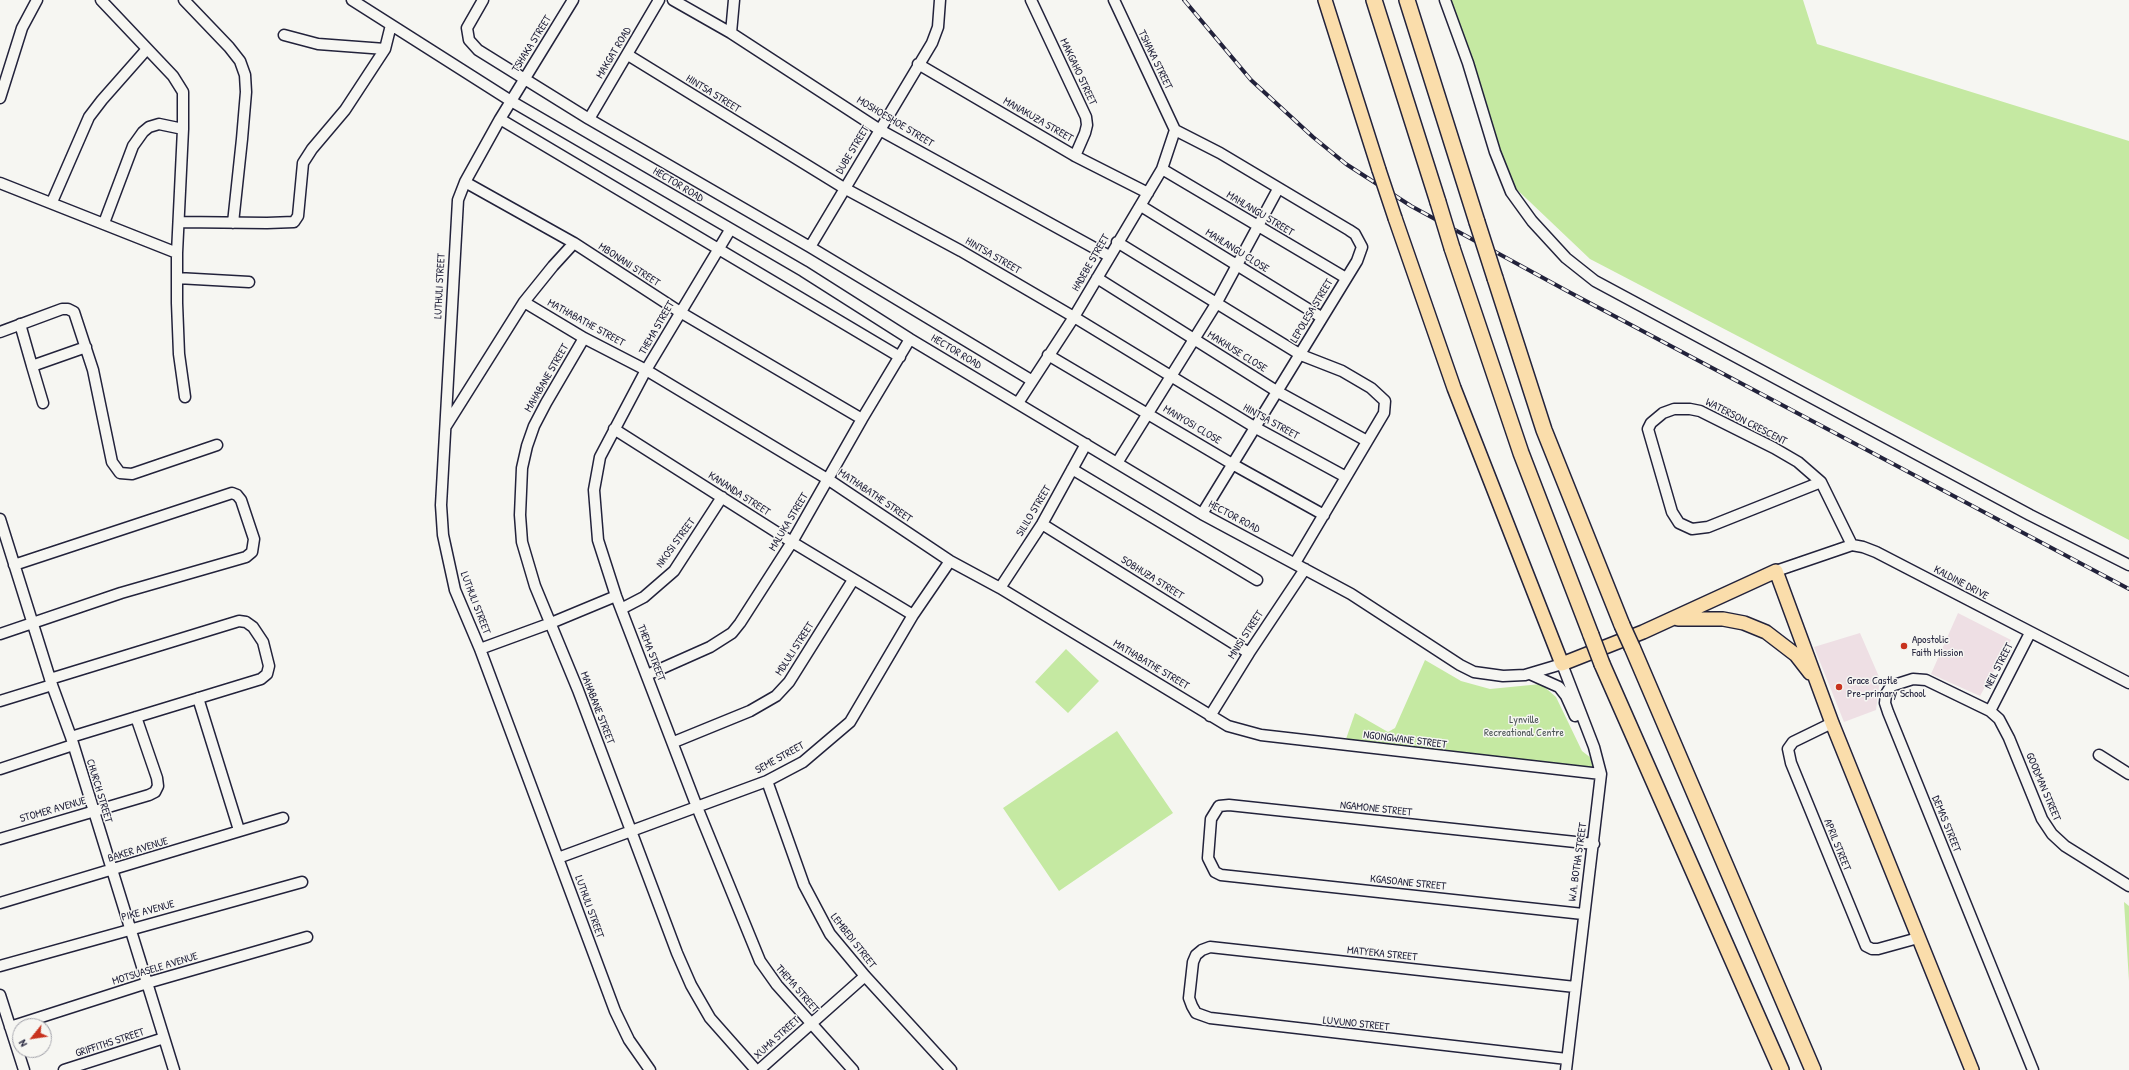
<!DOCTYPE html>
<style>
body{margin:0}
#map{position:relative;width:2129px;height:1070px;overflow:hidden;background:#f6f6f2;font-family:"Patrick Hand",sans-serif}
canvas{display:block}
.north{position:absolute;left:12px;top:1018px;width:40px;height:40px;box-sizing:border-box;background:#f6f6f2;border:1px solid #a1a1a9;border-radius:50%;rotate:240deg;font-size:11px;font-weight:700;line-height:16px;text-align:center;color:#22223b}
.north::after{content:'';display:block;margin:auto;width:14px;height:18px;background:#c8321e;clip-path:polygon(50% 0,100% 100%,50% 72%,0 100%)}
</style>
<div id="map">
<canvas width="2129" height="1070"></canvas>
<div class="north">N</div>
</div>
<script>
const ctx = document.querySelector('canvas').getContext('2d');
ctx.lineJoin = 'round';
function fill(path, color) { ctx.fillStyle = color; ctx.fill(path, 'evenodd'); }
const shape = rows => new Path2D(rows.map(r => 'M' + r).join(''));
function strokePath(path, color, width, dash) { ctx.strokeStyle = color; ctx.lineWidth = width; ctx.lineCap = dash ? 'butt' : 'round'; ctx.setLineDash(dash || []); ctx.stroke(path); }
function label(font, color, halo, rows, align = 'center') {
  ctx.font = font + ' "Patrick Hand",sans-serif'; ctx.lineWidth = 3; ctx.setLineDash([]); ctx.textBaseline = 'middle'; ctx.strokeStyle = halo; ctx.fillStyle = color; for (const [text, x, y, turn = 0] of rows) {
    ctx.save(); ctx.translate(x, y); ctx.rotate((+turn || 0) * Math.PI / 180); ctx.textAlign = isNaN(turn) ? turn : align; if (halo) ctx.strokeText(text, 0, 0); ctx.fillText(text, 0, 0); ctx.restore();
  }
}
fill(shape([
 [1958,613,2011,640,1980,696,1931,674],
 [1860,633,1880,679,1876,710,1844,722,1814,647]
]), '#eedfe4');
fill(shape([
 [1451,0,1803,0,1817,44,2129,141,2129,540,1590,259,1509,182],
 [1066,649,1099,681,1068,713,1035,682],
 [1425,660,1461,681,1490,689,1541,684,1556,697,1582,751,1591,758,1594,777,1466,759,1346,739,1355,713,1388,732,1395,728],
 [1117,731,1173,813,1059,891,1003,808],
 [2124,902,2129,906,2129,981]
]), '#c5e9a2');
const minor = shape([
 [101,0,173,76,183,92,183,129,177,253,177,303,179,354,185,397],
 [184,0,229,47,240,61,245,75,246,92,242,139,233,223],
 [352,0,511,101,803,271,910,339,1202,514,1351,594,1460,665,1474,672,1503,676,1525,675,1562,664,1594,747,1601,774,1566,1070],
 [483,0,467,28,469,40,478,50,589,119,810,247,1031,380],
 [573,0,500,119,465,182,458,200,441,505,443,535,455,590,480,649,615,1011,629,1040,650,1070],
 [673,0,731,33,880,130,1109,256],
 [1031,0,1086,117,1087,125,1085,133,1075,156],
 [1114,0,1175,130],
 [1445,0,1468,63,1495,152,1511,192,1532,221,1566,258,1595,281,2030,515,2129,565],
 [731,33,734,0],
 [284,35,318,44,385,49],
 [628,55,844,188,961,251,1074,317,1256,428,1346,477],
 [918,64,1075,156,1148,193],
 [0,98,22,28,37,0],
 [500,119,900,357],
 [589,119,659,0],
 [1175,130,1220,153,1349,230,1355,234,1362,247,1357,261,1202,514],
 [1162,169,1346,278],
 [465,182,574,243,680,312,862,419],
 [0,183,177,253],
 [52,202,89,117,102,100,147,49],
 [1141,206,1321,317],
 [179,222,267,223,294,222,298,216,303,163,312,149,345,110,385,49,391,25],
 [104,223,133,146,143,132,149,127,159,124,183,129],
 [730,230,646,370,600,457,594,490,598,540,616,596,697,807,760,961,777,985,853,1070],
 [1117,242,1301,355,1342,371,1371,388,1385,401,1384,413,1295,563],
 [810,247,932,43,938,27,940,0],
 [177,278,249,282],
 [1097,278,1278,392,1367,441],
 [524,302,584,338,646,370,829,480,950,561,1000,588,1228,726,1261,735,1601,774],
 [20,324,32,366,86,347],
 [0,332,62,309,68,309,74,312,93,370,112,462,120,473,132,474,217,445],
 [584,338,546,403,534,426,527,446,522,468,520,515,522,542,535,586,578,690,677,953,691,985,710,1018,756,1070],
 [1048,355,1234,465,1324,515],
 [32,366,43,403],
 [1018,403,1074,317,1162,169,1175,130],
 [446,426,524,302,553,266,574,243],
 [614,429,792,542,913,615],
 [1117,463,1216,304,1278,189],
 [1072,469,1257,580],
 [1821,482,1708,527,1692,529,1679,523,1672,512,1648,429,1651,423,1663,413,1674,409,1690,409,1700,411,1774,448,1798,462,1821,482,1852,545],
 [0,519,52,685,71,737,174,1070],
 [1042,524,1249,653],
 [1776,571,1852,545,1863,547,1876,552,2129,683],
 [1000,588,1042,524,1086,444],
 [621,609,644,597,674,571,722,497],
 [0,634,121,593,246,557,252,552,254,539,241,500,237,495,232,493,14,565],
 [480,649,551,623,616,596],
 [1530,674,1559,687,1566,696,1575,716],
 [647,675,710,647,732,633,740,623,792,542,862,419,910,339],
 [50,679,239,621,246,622,253,627,263,642,269,666,267,674,261,679,71,737],
 [198,698,239,830],
 [0,701,52,685],
 [1990,711,2030,633],
 [1210,716,1249,653,1305,569],
 [1832,723,1793,742,1788,749,1791,763,1866,946,1872,949,1878,949,1918,938],
 [674,742,750,711,776,696,789,682,853,580],
 [2099,755,2129,774],
 [0,769,73,745],
 [767,781,804,885,830,934,865,976,951,1070],
 [0,839,149,795,155,792,158,786,157,778,136,717],
 [558,858,767,781,803,762,850,722,913,615,950,561],
 [0,903,283,818],
 [1583,914,1221,875,1215,872,1208,858,1211,819,1219,806,1229,805,1594,844],
 [0,966,302,882],
 [0,995,24,1070],
 [10,1027,147,983,307,937],
 [1567,1059,1210,1018,1196,1013,1192,1006,1189,998,1193,962,1196,955,1202,950,1210,947,1575,987],
 [64,1070,164,1038],
 [759,1070,865,976],
 [2033,1070,1888,712,1885,703,1886,694,1891,686,1913,679,1926,680,1990,711,1999,719,2009,738,2042,819,2052,834,2065,846,2129,886]
]);
const major = shape([
 [1325,0,1379,170],
 [1395,218,1454,388,1562,664,1643,632,1776,571,1832,723,1972,1070],
 [1678,619,1723,619,1744,623,1766,632,1796,655,1810,673]
]);
const highway = shape([
 [1374,0,1438,202],
 [1407,0,1477,222],
 [1452,248,1521,453,1591,635],
 [1495,278,1544,430,1622,625],
 [1632,647,1813,1070],
 [1602,664,1781,1070]
]);
strokePath(minor, '#22223b', 13);
strokePath(major, '#22223b', 16);
strokePath(highway, '#22223b', 18);
strokePath(minor, '#f6f6f2', 10);
strokePath(major, '#faddab', 13);
strokePath(highway, '#faddab', 15);
const rail = shape([
 [1184,0,1251,80,1313,137,1346,164,1411,206,1569,292,2129,589]
]);
strokePath(rail, '#22223b', 4);
strokePath(rail, '#f6f6f2', 2.5, [8]);
const majorBridge = shape([
 [1379,170,1395,218]
]);
const highwayBridge = shape([
 [1438,202,1452,248],
 [1477,222,1495,278],
 [1622,625,1632,647],
 [1591,635,1602,664]
]);
strokePath(majorBridge, '#22223b', 16, []);
strokePath(highwayBridge, '#22223b', 18, []);
strokePath(majorBridge, '#faddab', 13);
strokePath(highwayBridge, '#faddab', 15);
for (const [x, y, r, color] of [
 [1904,646,4,"#c8321e"],
 [1839,687,4,"#c8321e"]
]) { const dot = new Path2D(); dot.arc(x, y, r, 0, 2 * Math.PI); ctx.fillStyle = color; ctx.fill(dot); strokePath(dot, '#f6f6f2', 1.5); }
label('11px', '#22223b', '#f6f6f2', [
 ["TSHAKA STREET",532,44,-58],
 ["MAKGAT ROAD",614,53,-59],
 ["TSHAKA STREET",1155,60,64],
 ["MAKGAHO STREET",1078,72,65],
 ["HINTSA STREET",713,94,32],
 ["MANAKUZA STREET",1038,120,30],
 ["MOSHOESHOE STREET",895,122,31],
 ["DUBE STREET",853,150,-59],
 ["HECTOR ROAD",678,185,31],
 ["MAHLANGU STREET",1260,214,31],
 ["MAHLANGU CLOSE",1237,251,32],
 ["HINTSA STREET",993,256,30],
 ["HADEBE STREET",1091,263,-60],
 ["MBONANI STREET",629,265,33],
 ["LUTHULI STREET",440,286,-87],
 ["LEPOLESA STREET",1312,311,-59],
 ["MATHABATHE STREET",586,323,29],
 ["THEMA STREET",657,328,-60],
 ["HECTOR ROAD",956,352,31],
 ["MAKHUSE CLOSE",1237,352,32],
 ["MAHABANE STREET",547,378,-60],
 ["HINTSA STREET",1271,422,29],
 ["WATERSON CRESCENT",1746,422,27],
 ["MANYOSI CLOSE",1192,425,31],
 ["KANANDA STREET",739,494,33],
 ["MATHABATHE STREET",875,496,34],
 ["SILILO STREET",1034,511,-59],
 ["HECTOR ROAD",1234,517,28],
 ["MALUKA STREET",789,522,-59],
 ["NKOSI STREET",676,543,-54],
 ["SOBHUZA STREET",1152,578,32],
 ["KALDINE DRIVE",1961,583,28],
 ["LUTHULI STREET",475,603,69],
 ["MNISI STREET",1246,635,-57],
 ["MDLULI STREET",795,649,-57],
 ["THEMA STREET",651,653,69],
 ["MATHABATHE STREET",1151,665,31],
 ["NEIL STREET",1999,666,-63],
 ["MAHABANE STREET",597,708,69],
 ["NGONGWANE STREET",1405,740,7],
 ["SEME STREET",780,758,-29],
 ["GOODMAN STREET",2043,787,67],
 ["CHURCH STREET",99,791,73],
 ["NGAMONE STREET",1376,809,6],
 ["STOMER AVENUE",53,810,-16],
 ["DEMAS STREET",1946,824,68],
 ["APRIL STREET",1837,845,68],
 ["BAKER AVENUE",138,850,-17],
 ["W.A. BOTHA STREET",1578,862,-82],
 ["KGASOANE STREET",1408,883,6],
 ["LUTHULI STREET",589,907,70],
 ["PIKE AVENUE",148,911,-15],
 ["LEMBEDI STREET",853,941,52],
 ["MATYEKA STREET",1382,954,6],
 ["MOTSUASELE AVENUE",155,969,-17],
 ["THEMA STREET",797,989,49],
 ["LUVUNO STREET",1356,1024,6],
 ["XUMA STREET",777,1038,-42],
 ["GRIFFITHS STREET",110,1043,-18]
]);
label('11px', '#22223b', '#f6f6f2', [
 ["Apostolic",1912,640],
 ["Faith Mission",1912,653],
 ["Grace Castle",1847,681],
 ["Pre-primary School",1847,694]
], 'left');
label('11px', '#4b5455', '#f6f6f2', [
 ["Lynville",1524,720],
 ["Recreational Centre",1524,733]
]);
</script>
